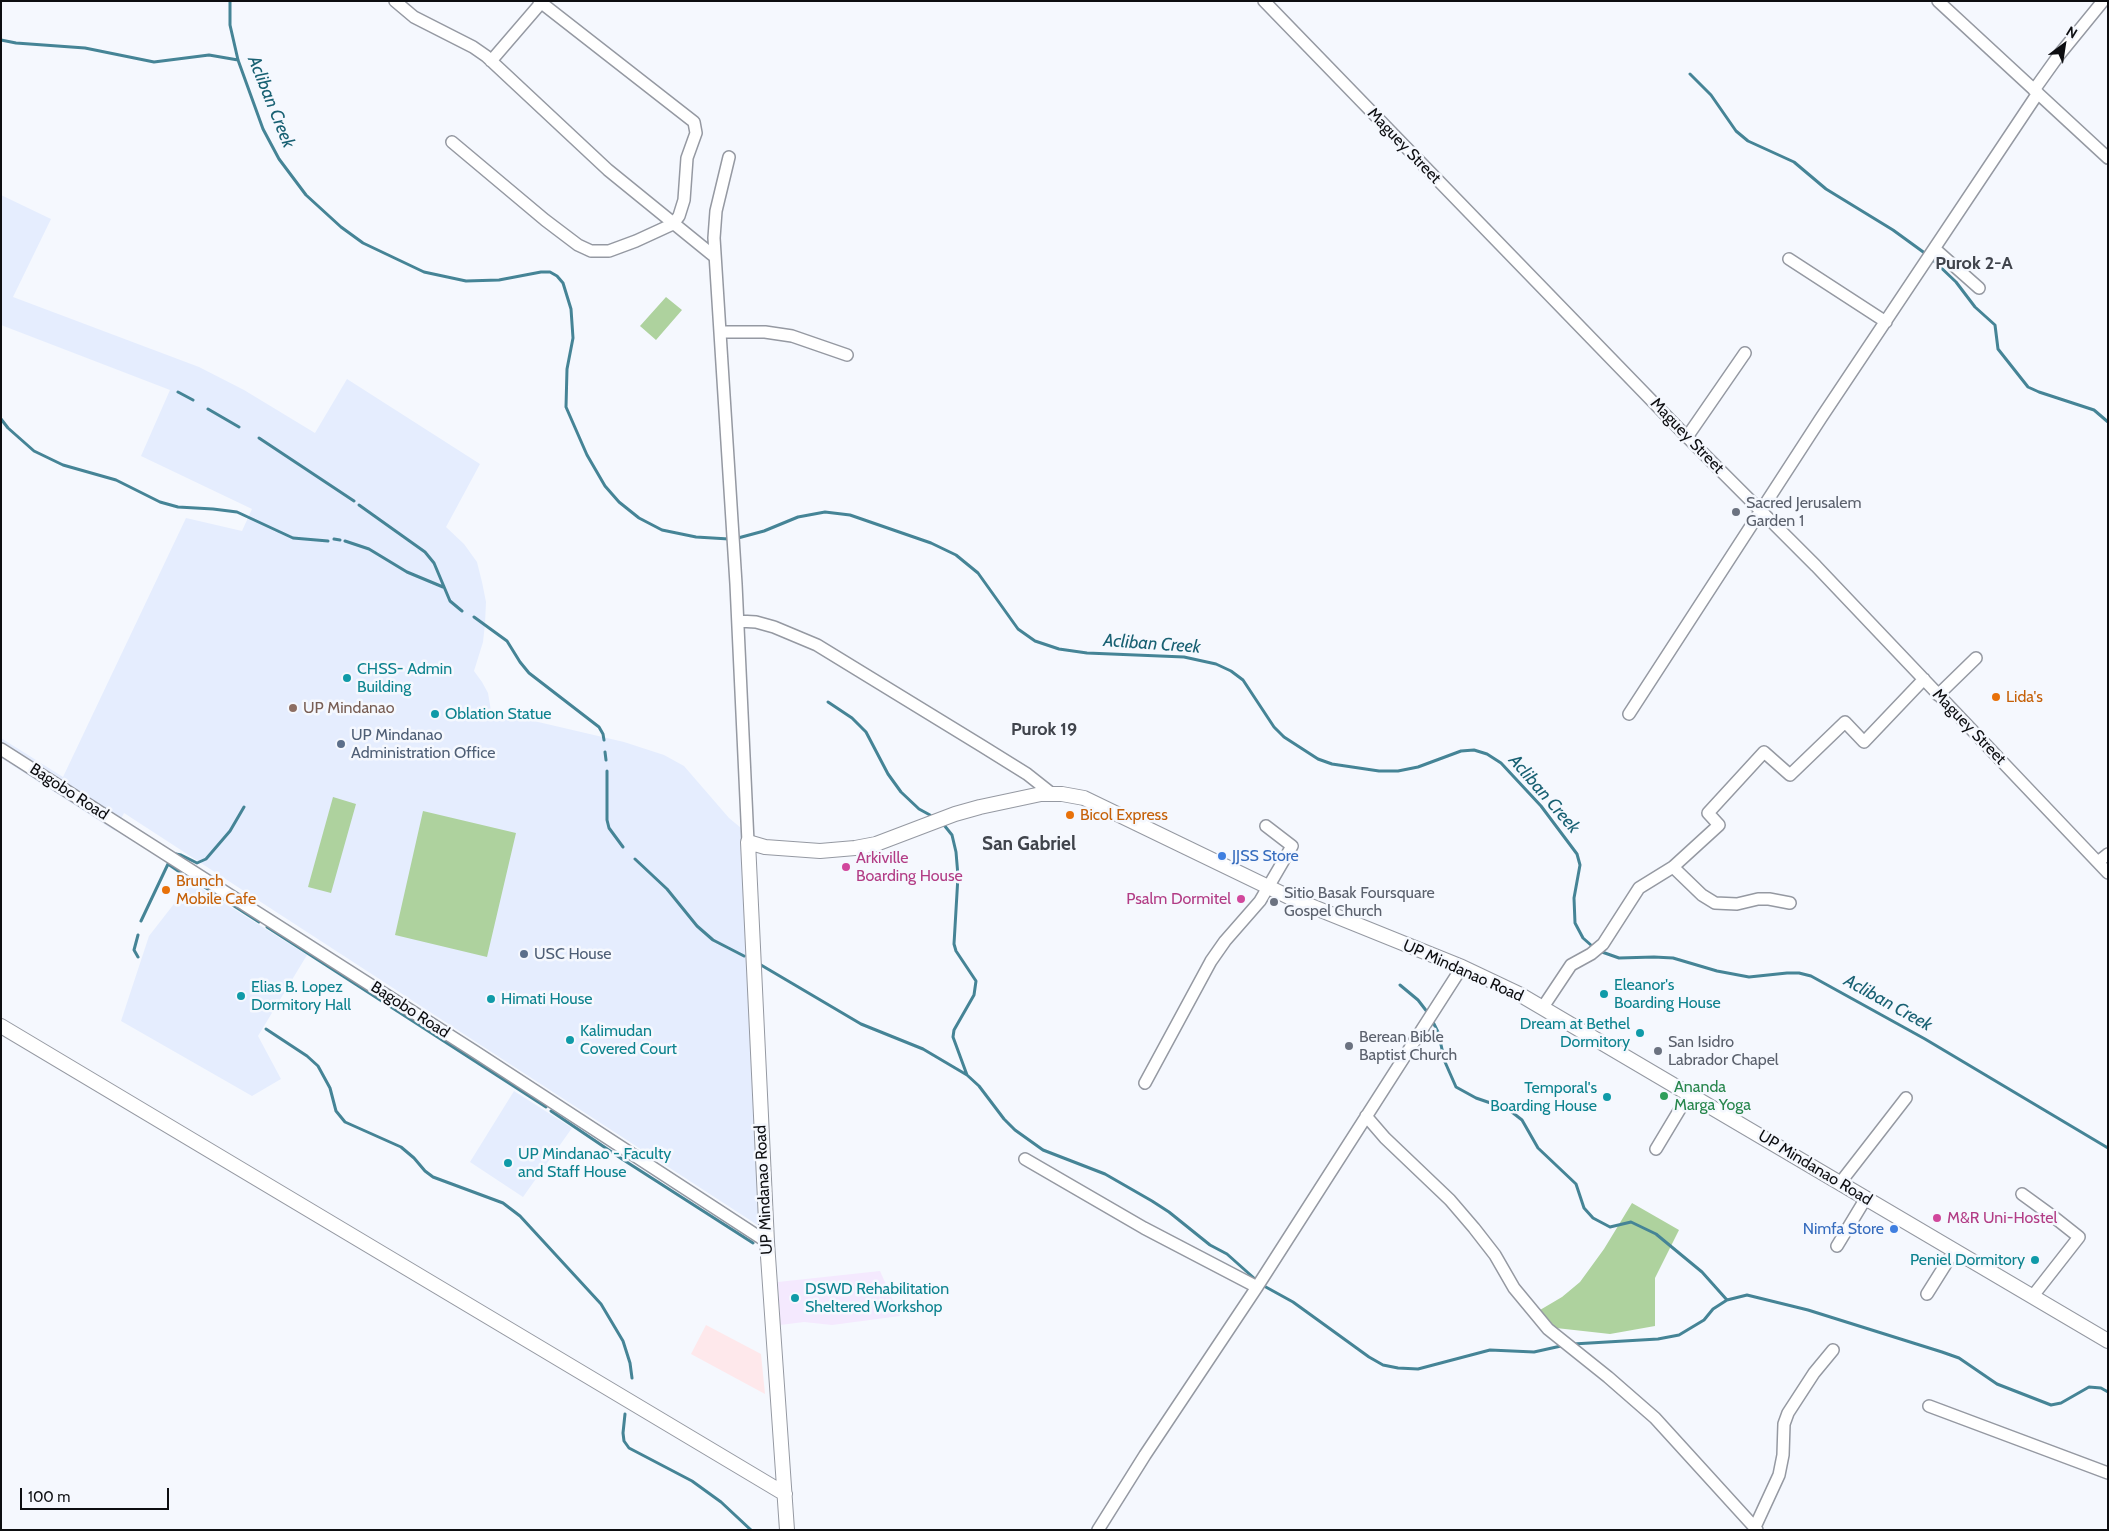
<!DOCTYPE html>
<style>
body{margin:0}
#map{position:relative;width:2109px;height:1531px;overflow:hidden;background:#f5f8fe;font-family:Cabin,sans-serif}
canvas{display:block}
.frame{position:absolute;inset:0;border:2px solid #0d0e11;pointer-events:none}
.north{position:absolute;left:2039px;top:20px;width:50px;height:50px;-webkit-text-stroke:4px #f5f8fe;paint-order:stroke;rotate:31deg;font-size:14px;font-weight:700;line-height:20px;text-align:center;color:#0d0e11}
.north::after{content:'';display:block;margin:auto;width:18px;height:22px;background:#0d0e11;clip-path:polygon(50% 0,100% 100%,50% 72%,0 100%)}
.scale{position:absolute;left:20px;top:1488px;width:149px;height:22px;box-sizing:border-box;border:2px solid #0d0e11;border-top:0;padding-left:6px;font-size:15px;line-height:18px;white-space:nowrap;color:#0d0e11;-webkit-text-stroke:4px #f5f8fe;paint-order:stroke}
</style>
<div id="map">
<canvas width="2109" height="1531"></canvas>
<div class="frame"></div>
<div class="north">N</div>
<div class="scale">100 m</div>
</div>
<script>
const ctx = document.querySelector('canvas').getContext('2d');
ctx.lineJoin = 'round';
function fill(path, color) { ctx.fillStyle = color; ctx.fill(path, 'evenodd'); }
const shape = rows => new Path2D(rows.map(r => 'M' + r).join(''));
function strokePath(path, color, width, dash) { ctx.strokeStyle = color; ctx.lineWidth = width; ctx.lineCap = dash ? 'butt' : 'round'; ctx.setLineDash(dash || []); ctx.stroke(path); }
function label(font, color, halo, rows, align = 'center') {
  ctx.font = font + ' Cabin,sans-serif'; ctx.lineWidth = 5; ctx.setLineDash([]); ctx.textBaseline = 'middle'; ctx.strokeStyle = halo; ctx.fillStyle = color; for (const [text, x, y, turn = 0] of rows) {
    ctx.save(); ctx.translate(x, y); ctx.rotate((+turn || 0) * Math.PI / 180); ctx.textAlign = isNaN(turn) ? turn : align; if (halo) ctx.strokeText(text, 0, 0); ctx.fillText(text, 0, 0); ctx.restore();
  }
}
fill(shape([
 [880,1271,900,1316,832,1325,804,1322,780,1325,778,1282]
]), '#f4e9fe');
fill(shape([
 [706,1325,761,1354,765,1394,691,1354]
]), '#fee8eb');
fill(shape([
 [1,195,51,219,13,297,199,367,244,390,315,433,347,379,480,464,446,527,464,544,477,562,482,582,486,602,485,624,483,642,474,671,482,682,488,693,491,711,624,742,664,755,684,766,729,818,741,828,759,1226,124,813,115,831,1,758,1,738,63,777,186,518,242,531,252,509,141,456,170,390,1,325],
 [191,882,307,955,258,1036,281,1079,252,1096,121,1021,149,936],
 [514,1091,572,1128,523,1197,470,1162]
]), '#e5edfe');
fill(shape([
 [666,297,682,310,656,340,640,326],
 [333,797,356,804,331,893,308,887],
 [423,811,516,833,487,957,395,935],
 [1632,1203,1679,1230,1655,1278,1655,1326,1610,1334,1556,1328,1540,1310,1562,1297,1580,1282,1604,1249]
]), '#aed29e');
strokePath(shape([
 [230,1,230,25,238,60,263,129,279,159,306,195,341,227,363,243,424,272,466,281,499,280,541,272,550,272,557,276,563,283,571,309,573,338,567,369,566,407,587,455,605,486,619,502,639,518,662,530,696,537,729,539],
 [1,40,16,43,85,48,154,62,209,55,238,60],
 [1690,74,1711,95,1736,131,1748,141,1794,162,1826,189,1893,230,1926,254],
 [1933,260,1956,282,1975,307,1995,325,1998,349,2028,387,2039,392,2094,410,2108,422],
 [178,392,193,400],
 [208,409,239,427],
 [1,419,8,428,34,451,63,465,116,480,160,502,178,507,213,509,237,512,293,538,328,541],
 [259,438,354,501],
 [359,505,425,552,434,563,450,601,462,611],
 [738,538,764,531,798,517,825,512,850,515,931,543,956,555,978,573,1018,629,1035,641,1059,649,1087,653,1184,657,1216,664,1231,671,1243,680,1274,727,1284,737,1318,759,1332,764,1379,771,1398,771,1418,767,1461,751,1474,750,1487,754,1501,763,1541,806,1577,854,1580,865,1574,898,1575,923,1583,938,1592,946],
 [334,539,340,540],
 [345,541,369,549,407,572,443,587],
 [474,617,507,641,520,662,529,673,599,727,603,734,604,740],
 [828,702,852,718,866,732,888,774,901,792,919,809,930,815],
 [605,752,606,760],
 [607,771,607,820,609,828,623,847],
 [944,825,952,835,956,852,958,876,954,944,956,951,976,981,974,995,954,1030,953,1037,967,1075],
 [176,854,181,855,197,863,206,859,230,831,244,807],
 [635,859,667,889,697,926,713,940,744,956],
 [189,877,259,922],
 [141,921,168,864,184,875],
 [267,927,546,1107],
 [1602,952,1619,958,1654,957,1673,958,1717,971,1749,977,1787,973,1799,973,1811,976,1925,1039,2108,1148],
 [138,957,134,950,138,935],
 [761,965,861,1024,923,1049,967,1075,979,1086,1004,1119,1015,1130,1043,1150,1105,1174,1152,1201,1169,1212,1210,1245,1227,1254,1255,1279],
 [1400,985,1418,1000,1428,1013],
 [1433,1022,1438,1032,1445,1062,1456,1087,1476,1098,1508,1109,1522,1120,1538,1148,1576,1184,1584,1208,1593,1218,1610,1227,1631,1222,1656,1234,1702,1272,1727,1300],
 [266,1029,307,1056,318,1066,330,1088,336,1111,345,1122,401,1147,414,1158,425,1171,433,1177,503,1203,520,1216,601,1304,623,1341,630,1363,632,1378],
 [551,1111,622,1159,753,1243],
 [1264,1286,1293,1302,1369,1357,1383,1365,1398,1368,1418,1369,1490,1350,1534,1352,1561,1346],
 [1573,1344,1658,1339,1679,1335,1704,1320,1713,1309,1727,1300,1747,1295,1808,1310,1942,1352,1959,1358,1997,1384,2051,1405,2061,1403,2089,1387,2101,1388,2108,1392],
 [625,1414,623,1433,624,1441,629,1448,692,1481,721,1502,751,1530]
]), '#458496', 3);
const minor = shape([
 [395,1,414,17,473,47,486,56,608,170,715,257],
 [1264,1,1687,437,1816,566,2108,873],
 [1938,1,2108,158],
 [491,61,541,3],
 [2034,90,2059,55,2103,1],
 [452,142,545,220,578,245,591,251,609,251,636,241,673,224,679,216,684,200,687,158,696,133,694,122,539,1],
 [729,157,716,211,714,238,736,584,748,842],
 [1935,249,1979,288],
 [1789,259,1886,322],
 [720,332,765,332,792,336,847,355],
 [1687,437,1745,353],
 [738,621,756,622,774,627,817,645,982,746,1027,774,1051,793],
 [1938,695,1976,658],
 [1629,714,1821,418,2038,93],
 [1,749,474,1051,767,1242],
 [2098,862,2108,854],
 [1673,867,1702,895,1715,903,1737,904,1758,899,1769,899,1790,903],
 [1543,1007,1571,965,1591,954,1603,944,1639,888,1673,867,1719,825,1708,813,1764,752,1790,775,1845,722,1864,742,1924,679],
 [1145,1083,1211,961,1225,941,1260,901,1292,846,1266,826],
 [1366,1116,1385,1138,1450,1200,1474,1228,1495,1255,1514,1288,1548,1329,1608,1377,1655,1418,1757,1530],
 [1656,1149,1689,1094],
 [1025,1159,1144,1228,1257,1287],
 [1840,1183,1906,1098],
 [2022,1194,2055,1218,2079,1237,2032,1297],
 [1837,1246,1866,1198],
 [1927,1294,1954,1251],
 [1929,1406,2108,1473],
 [1755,1527,1779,1475,1783,1455,1784,1424,1788,1413,1814,1373,1833,1350],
 [1098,1530,1145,1455,1257,1287,1462,967]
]);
const tertiary = shape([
 [1,1026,785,1494],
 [787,1530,767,1242,748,842,765,847,820,851,855,848,876,844,955,814,980,807,1041,794,1062,794,1084,798,1291,898,1462,967,1519,994,2108,1341]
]);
strokePath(minor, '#9599a2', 14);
strokePath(tertiary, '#9599a2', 16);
strokePath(minor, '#fff', 11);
strokePath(tertiary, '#fff', 14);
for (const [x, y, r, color] of [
 [1736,512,5,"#6b7280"],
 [347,678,5,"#0f9aa8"],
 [1996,697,5,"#e8710a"],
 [293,708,5,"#8d6e63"],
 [435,714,5,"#0f9aa8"],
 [341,744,5,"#5c6f8a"],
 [1070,815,5,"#e8710a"],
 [1222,856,5,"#3f7fe0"],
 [846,867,5,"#d1479c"],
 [166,890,5,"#e8710a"],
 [1241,899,5,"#d1479c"],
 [1274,902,5,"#6b7280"],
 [524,954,5,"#5c6f8a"],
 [1604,994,5,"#0f9aa8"],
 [241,996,5,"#0f9aa8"],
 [491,999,5,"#0f9aa8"],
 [1640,1033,5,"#0f9aa8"],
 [570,1040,5,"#0f9aa8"],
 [1349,1046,5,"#6b7280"],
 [1658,1051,5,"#6b7280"],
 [1664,1096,5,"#2e9e5b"],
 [1607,1097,5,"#0f9aa8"],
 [508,1163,5,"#0f9aa8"],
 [1937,1218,5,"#d1479c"],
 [1894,1229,5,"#3f7fe0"],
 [2035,1260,5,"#0f9aa8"],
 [795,1298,5,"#0f9aa8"]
]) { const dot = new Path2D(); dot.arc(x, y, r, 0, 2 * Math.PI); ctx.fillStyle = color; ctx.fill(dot); strokePath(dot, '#f5f8fe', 2); }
label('16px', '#0d0e11', '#f5f8fe', [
 ["Maguey Street",1404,146,46],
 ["Maguey Street",1687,436,46],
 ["Maguey Street",1969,727,46],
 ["Bagobo Road",69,792,33],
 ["UP Mindanao Road",1463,971,24],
 ["Bagobo Road",410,1010,33],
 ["UP Mindanao Road",1815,1168,31],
 ["UP Mindanao Road",764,1190,-93]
]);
label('16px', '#5b616d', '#f5f8fe', [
 ["Sacred Jerusalem",1746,503],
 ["Garden 1",1746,521],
 ["Sitio Basak Foursquare",1284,893],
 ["Gospel Church",1284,911],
 ["Berean Bible",1359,1037],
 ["Baptist Church",1359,1055],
 ["San Isidro",1668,1042],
 ["Labrador Chapel",1668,1060]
], 'left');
label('16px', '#0d838f', '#f5f8fe', [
 ["CHSS- Admin",357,669],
 ["Building",357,687],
 ["Oblation Statue",445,714],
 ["Eleanor's",1614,985],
 ["Boarding House",1614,1003],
 ["Elias B. Lopez",251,987],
 ["Dormitory Hall",251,1005],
 ["Himati House",501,999],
 ["Dream at Bethel",1630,1024,"right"],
 ["Dormitory",1630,1042,"right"],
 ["Kalimudan",580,1031],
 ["Covered Court",580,1049],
 ["Temporal's",1597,1088,"right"],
 ["Boarding House",1597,1106,"right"],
 ["UP Mindanao - Faculty",518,1154],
 ["and Staff House",518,1172],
 ["Peniel Dormitory",2025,1260,"right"],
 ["DSWD Rehabilitation",805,1289],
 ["Sheltered Workshop",805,1307]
], 'left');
label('16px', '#c56008', '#f5f8fe', [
 ["Lida's",2006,697],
 ["Bicol Express",1080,815],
 ["Brunch",176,881],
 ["Mobile Cafe",176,899]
], 'left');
label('16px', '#785e54', '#f5f8fe', [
 ["UP Mindanao",303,708]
], 'left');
label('16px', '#4e5e75', '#f5f8fe', [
 ["UP Mindanao",351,735],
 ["Administration Office",351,753],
 ["USC House",534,954]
], 'left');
label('16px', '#366cbe', '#f5f8fe', [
 ["JJSS Store",1232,856],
 ["Nimfa Store",1884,1229,"right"]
], 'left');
label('16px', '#b23c85', '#f5f8fe', [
 ["Arkiville",856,858],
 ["Boarding House",856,876],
 ["Psalm Dormitel",1231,899,"right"],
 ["M&R Uni-Hostel",1947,1218]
], 'left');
label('16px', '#27864d', '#f5f8fe', [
 ["Ananda",1674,1087],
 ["Marga Yoga",1674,1105]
], 'left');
label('italic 18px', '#196173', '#f5f8fe', [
 ["Acliban Creek",271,102,68],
 ["Acliban Creek",1152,644,4],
 ["Acliban Creek",1544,794,49],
 ["Acliban Creek",1888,1003,29]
]);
label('bold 18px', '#40444c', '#f5f8fe', [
 ["Purok 2-A",1974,264],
 ["Purok 19",1044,730]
]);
label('bold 19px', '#40444c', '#f5f8fe', [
 ["San Gabriel",1029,844]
]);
</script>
